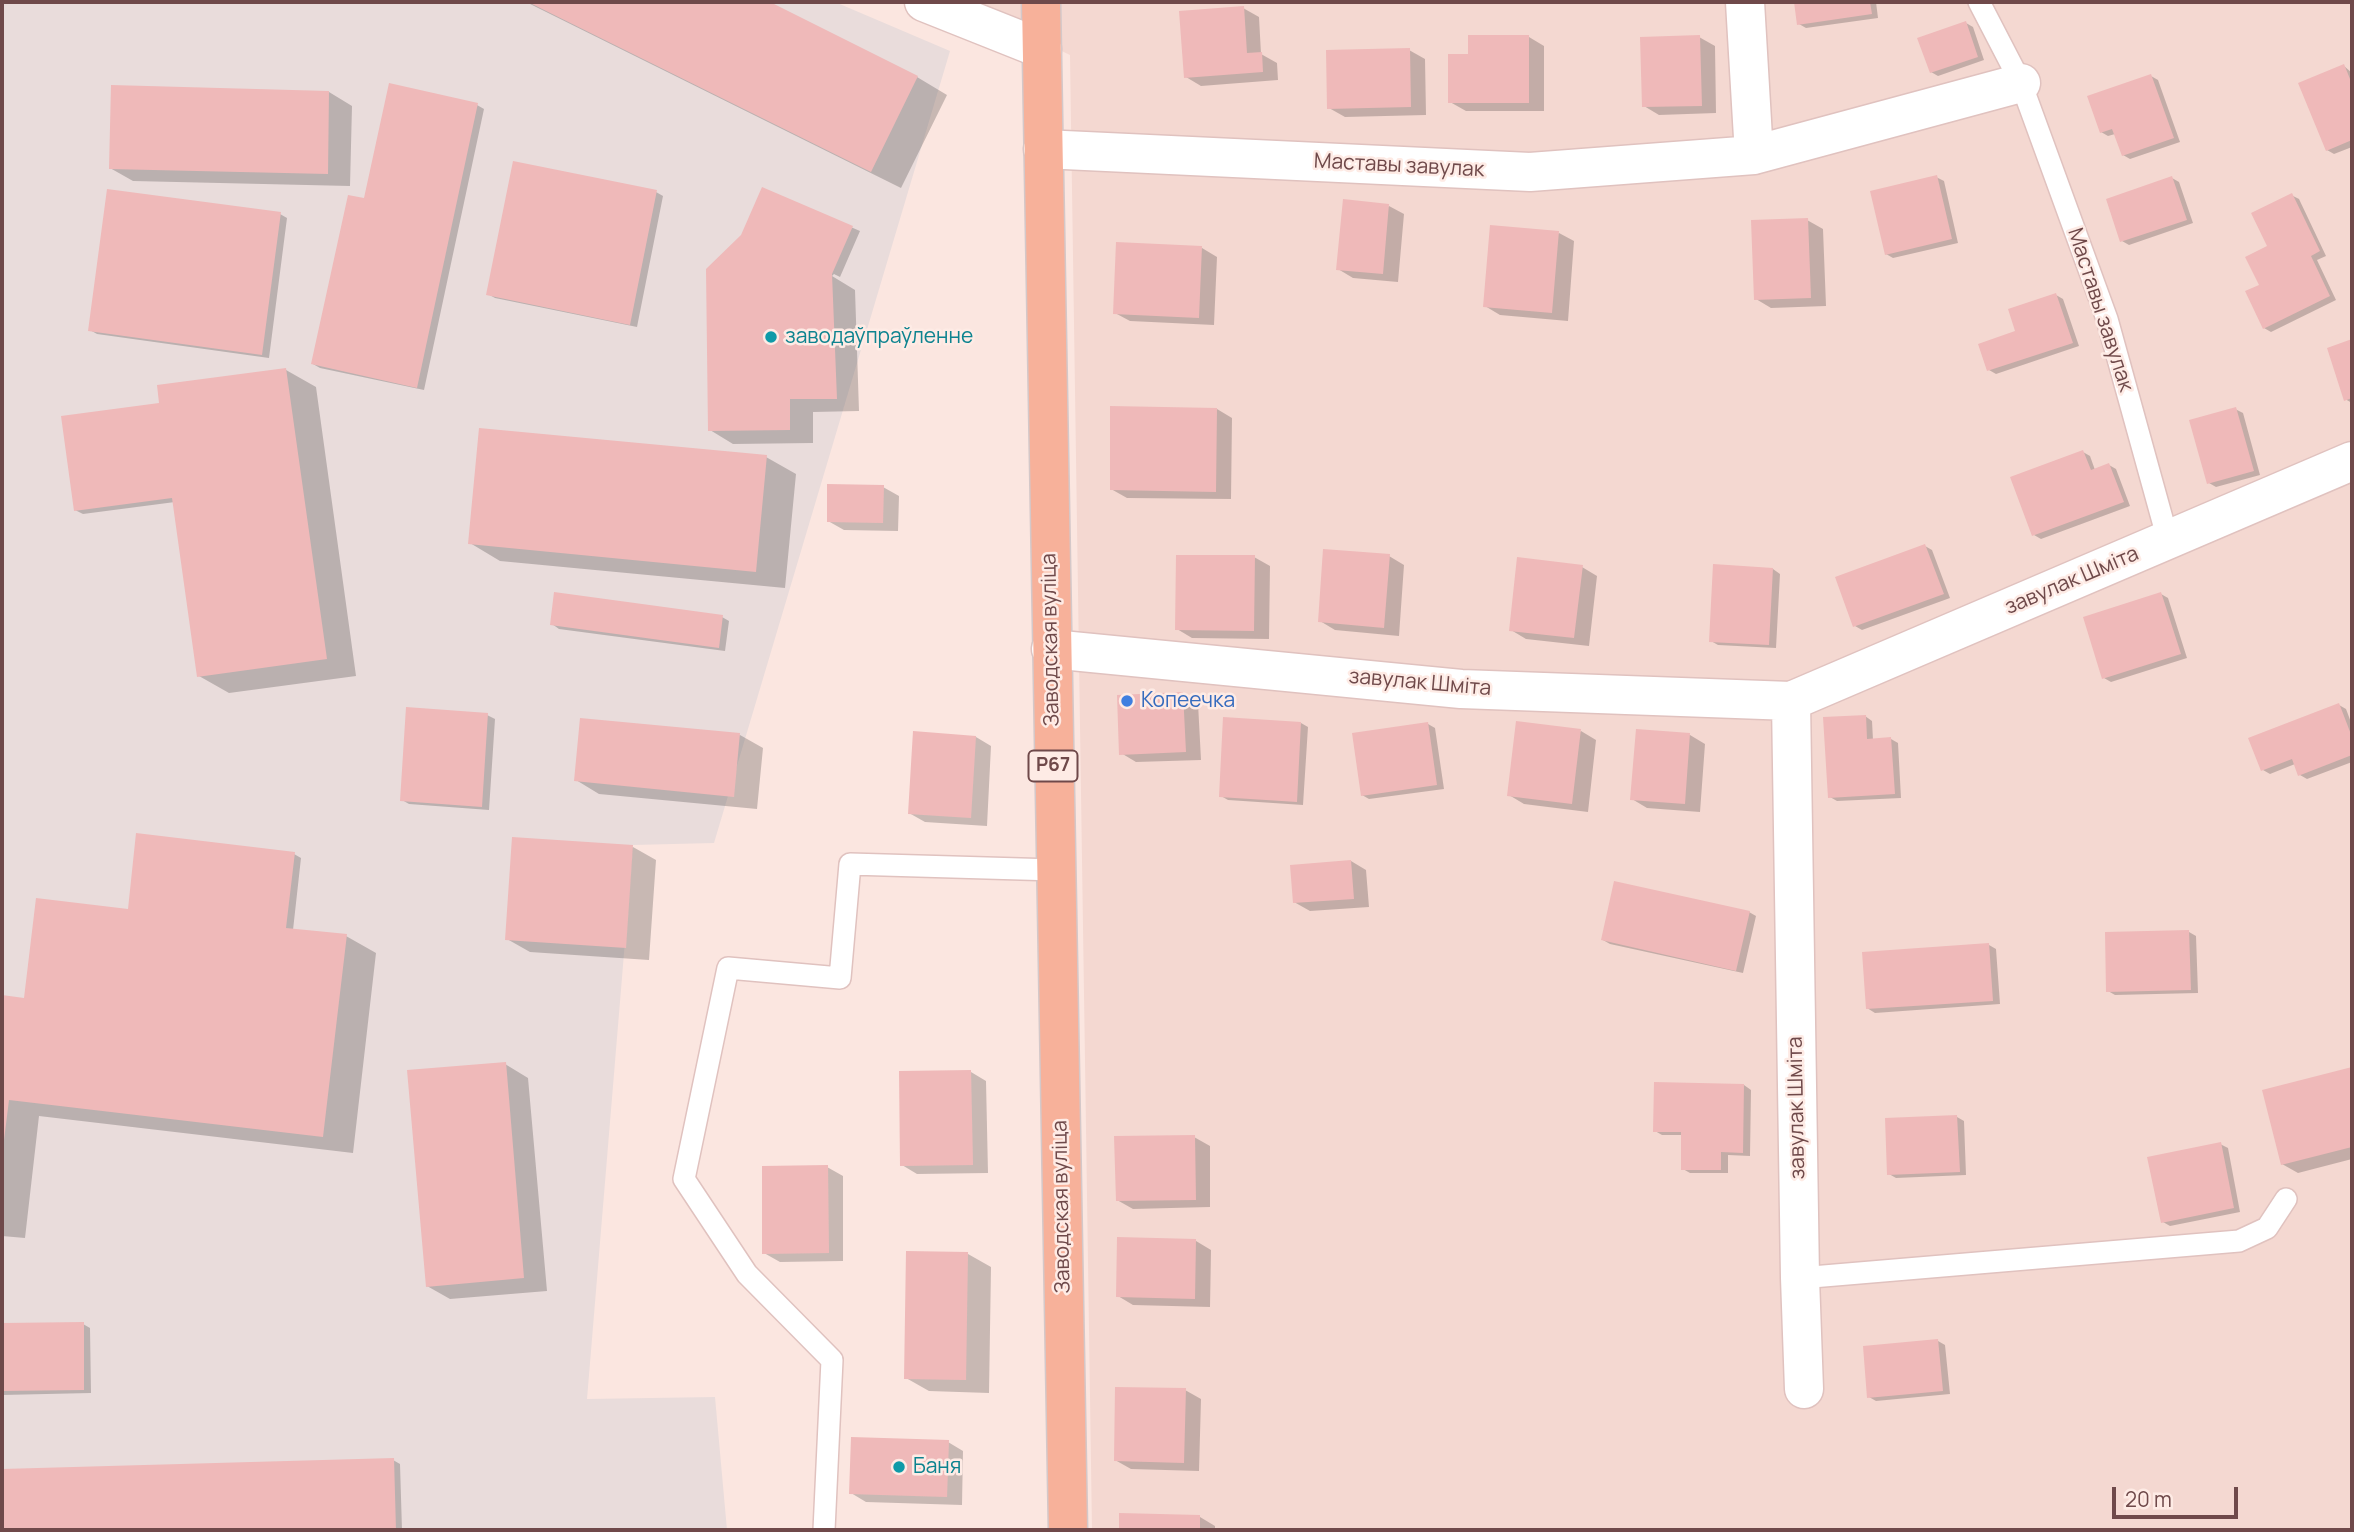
<!DOCTYPE html>
<meta charset="utf-8">
<style>
body{margin:0}
#map{position:relative;width:2354px;height:1532px;overflow:hidden;background:#fbe6e0;font-family:Manrope,sans-serif}
canvas{display:block}
.frame{position:absolute;inset:0;border:4px solid #6f494a;pointer-events:none}
.scale{position:absolute;left:2112px;top:1487px;width:126px;height:32px;box-sizing:border-box;border:4px solid #6f494a;border-top:0;padding-left:9px;font-size:21px;line-height:24px;white-space:nowrap;color:#6f494a;-webkit-text-stroke:5px #feebe5;paint-order:stroke}
</style>
<div id="map">
<canvas width="2354" height="1532"></canvas>
<div class="frame"></div>
<div class="scale">20 m</div>
</div>
<script>
const ctx = document.querySelector('canvas').getContext('2d');
ctx.lineJoin = 'round';
function fill(path, color) { ctx.fillStyle = color; ctx.fill(path, 'evenodd'); }
const shape = rows => new Path2D(rows.map(r => 'M' + r).join(''));
function strokePath(path, color, width, dash) { ctx.strokeStyle = color; ctx.lineWidth = width; ctx.lineCap = dash ? 'butt' : 'round'; ctx.setLineDash(dash || []); ctx.stroke(path); }
function label(font, color, halo, rows, align = 'center') {
  ctx.font = font + ' Manrope,sans-serif'; ctx.lineWidth = 5; ctx.setLineDash([]); ctx.textBaseline = 'middle'; ctx.strokeStyle = halo; ctx.fillStyle = color; for (const [text, x, y, turn = 0] of rows) {
    ctx.save(); ctx.translate(x, y); ctx.rotate((+turn || 0) * Math.PI / 180); ctx.textAlign = isNaN(turn) ? turn : align; if (halo) ctx.strokeText(text, 0, 0); ctx.fillText(text, 0, 0); ctx.restore();
  }
}
fill(shape([
 [958,2,2352,2,2352,1530,1092,1530,1070,55]
]), '#f4d8d1');
fill(shape([
 [2,2,835,2,950,51,714,843,633,845,587,1399,715,1397,727,1530,2,1530]
]), '#e9dcdb');
fill(shape([
 [526,2,766,2,917,77,947,95,901,188],
 [1796,2,1876,2,1878,18,1806,28,1799,24],
 [1243,8,1259,17,1261,54,1277,63,1278,80,1201,86,1186,77],
 [1966,23,1973,27,1984,60,1938,76,1931,72],
 [1529,37,1544,46,1544,111,1466,111,1450,102],
 [1699,37,1715,46,1716,113,1659,115,1644,106],
 [1409,50,1425,59,1426,115,1345,117,1329,108],
 [2344,66,2352,73,2352,147,2334,154,2327,150],
 [2151,76,2158,80,2180,142,2130,159,2123,155,2115,134,2108,136,2101,132],
 [329,92,352,106,350,186,133,181,110,168],
 [477,105,484,109,424,390,320,368,313,364,365,200],
 [1936,177,1944,181,1958,243,1893,258,1886,254],
 [2172,178,2179,182,2193,223,2129,245,2122,241],
 [762,189,860,231,840,277,834,274,832,276,855,290,859,411,813,412,813,443,733,444,710,430],
 [656,192,663,196,637,327,495,298,488,294],
 [2291,195,2299,199,2326,256,2317,260,2336,300,2271,332,2264,328,2261,285,2270,247],
 [1389,206,1404,214,1398,282,1353,278,1338,269],
 [280,214,287,218,269,358,97,334,90,330],
 [1807,220,1823,229,1826,306,1771,308,1756,299],
 [1559,233,1574,241,1568,321,1500,315,1485,306],
 [1202,248,1217,257,1214,325,1130,321,1115,313],
 [2056,295,2063,299,2079,346,1996,374,1989,370,2018,332],
 [2352,341,2352,403,2345,399,2329,349],
 [286,370,316,387,356,676,229,693,199,676,175,502,83,514,75,510,159,405],
 [1217,409,1232,418,1231,499,1127,498,1111,489],
 [2235,409,2243,413,2260,475,2216,487,2209,483],
 [2083,452,2090,456,2095,470,2109,465,2116,469,2130,506,2041,539,2034,535],
 [766,457,796,474,785,588,500,561,470,543],
 [883,487,899,496,898,531,844,530,828,521],
 [1925,546,1932,550,1950,598,1862,630,1855,626],
 [1389,556,1404,565,1399,636,1335,630,1320,621],
 [1254,557,1270,566,1269,639,1192,638,1177,629],
 [1715,566,1773,569,1780,574,1776,648,1718,645,1711,641],
 [1582,567,1597,576,1589,646,1526,639,1511,630],
 [2161,594,2168,598,2187,658,2111,682,2104,678],
 [722,617,729,621,725,651,559,629,552,624],
 [1183,694,1198,703,1201,760,1136,762,1121,753],
 [2339,705,2346,709,2352,725,2352,762,2307,779,2300,775,2295,764,2270,774,2263,770],
 [487,715,495,719,489,810,409,804,402,800],
 [1865,716,1872,721,1873,740,1891,739,1898,743,1901,798,1837,801,1830,797],
 [1301,723,1308,727,1303,805,1228,800,1221,796],
 [1428,724,1435,728,1444,789,1369,799,1362,795],
 [1581,731,1596,740,1588,812,1524,804,1509,795],
 [1637,731,1690,735,1705,744,1700,812,1647,808,1632,799],
 [914,733,976,737,991,746,987,826,925,822,909,813],
 [740,735,763,748,757,809,599,794,576,780],
 [633,847,656,860,649,960,530,952,507,939],
 [294,854,301,858,293,930,346,936,376,953,353,1153,39,1116,25,1238,2,1236,2,997,26,1000,129,911],
 [1351,861,1366,870,1369,907,1310,911,1294,902],
 [1749,912,1756,916,1743,973,1610,944,1603,940],
 [2189,932,2196,936,2198,993,2115,995,2108,991],
 [1989,945,1996,949,2000,1004,1875,1013,1867,1008],
 [505,1064,528,1078,547,1291,450,1299,427,1286],
 [2352,1069,2352,1159,2298,1173,2282,1164,2264,1091],
 [971,1072,986,1081,988,1173,917,1174,902,1165],
 [1744,1085,1751,1090,1750,1156,1728,1155,1728,1173,1690,1173,1683,1169,1683,1135,1662,1135,1655,1131],
 [1957,1117,1964,1121,1966,1175,1896,1178,1889,1174],
 [1194,1137,1210,1146,1210,1207,1133,1209,1117,1200],
 [2220,1144,2228,1148,2240,1212,2170,1226,2163,1222],
 [827,1167,843,1176,843,1261,780,1262,764,1253],
 [1196,1241,1211,1250,1210,1307,1133,1305,1118,1296],
 [968,1254,991,1267,989,1393,929,1391,906,1378],
 [83,1324,90,1328,91,1393,2,1395,2,1325],
 [1938,1341,1945,1345,1950,1394,1876,1401,1869,1397],
 [1185,1390,1201,1399,1199,1471,1131,1469,1115,1460],
 [948,1442,963,1451,962,1505,866,1502,851,1493],
 [393,1460,400,1464,402,1530,2,1530,2,1471],
 [1121,1514,1200,1517,1215,1526,1215,1530,1121,1530]
]), '#0003');
fill(shape([
 [528,2,770,2,918,76,871,172],
 [1794,2,1870,2,1872,14,1797,25],
 [1244,6,1247,53,1262,52,1263,72,1184,78,1179,11],
 [1966,21,1978,57,1930,73,1917,38],
 [1468,35,1529,35,1529,103,1448,103,1448,54,1468,54],
 [1700,35,1702,106,1642,107,1640,37],
 [1410,48,1411,107,1327,109,1326,50],
 [2344,64,2352,84,2352,140,2326,151,2298,83],
 [2151,74,2174,138,2122,156,2112,129,2100,133,2087,96],
 [389,83,478,103,417,388,311,364,348,195,364,198],
 [111,85,329,91,328,174,109,169],
 [513,161,657,190,630,325,486,295],
 [1937,175,1952,239,1885,255,1870,191],
 [2172,176,2187,220,2120,242,2106,199],
 [762,187,853,226,832,274,837,399,790,399,790,430,708,431,706,269,741,235],
 [107,189,281,212,262,355,88,331],
 [2292,193,2320,251,2311,256,2330,296,2263,329,2245,291,2259,285,2245,257,2267,246,2251,213],
 [1343,199,1389,204,1383,274,1336,270],
 [1808,218,1811,298,1754,300,1751,220],
 [1490,225,1559,231,1552,313,1483,307],
 [1116,242,1202,246,1199,318,1113,314],
 [2056,293,2073,343,1987,371,1978,344,2015,331,2008,309],
 [2352,339,2352,398,2344,401,2327,348],
 [286,368,327,659,197,677,172,498,74,511,61,416,159,403,157,385],
 [1110,406,1217,408,1216,492,1110,490],
 [2236,407,2254,471,2207,484,2189,420],
 [479,428,767,455,756,572,468,544],
 [2083,450,2091,470,2109,463,2124,502,2032,536,2010,477],
 [827,484,884,485,883,523,827,522],
 [1925,544,1944,594,1853,627,1835,577],
 [1323,549,1390,554,1384,628,1318,622],
 [1176,555,1255,555,1254,631,1175,630],
 [1517,557,1583,565,1574,638,1509,631],
 [1713,564,1773,568,1769,645,1709,642],
 [554,592,723,615,719,648,550,625],
 [2161,592,2181,654,2102,679,2083,617],
 [1183,692,1186,752,1119,755,1117,695],
 [2339,703,2352,737,2352,755,2298,776,2292,759,2261,771,2248,738],
 [406,707,488,713,482,807,400,801],
 [1866,715,1867,739,1891,737,1895,794,1828,798,1823,717],
 [1223,717,1301,722,1297,802,1219,797],
 [580,718,740,733,734,797,574,781],
 [1516,721,1581,729,1572,804,1507,796],
 [1428,722,1437,785,1361,796,1352,733],
 [1636,729,1690,733,1685,804,1630,800],
 [913,731,976,736,971,818,908,814],
 [136,833,295,852,286,928,347,934,323,1137,9,1100,3,1148,2,1148,2,995,24,998,36,898,128,909],
 [512,837,633,845,626,948,505,940],
 [1351,860,1354,899,1293,903,1290,865],
 [1614,881,1750,911,1736,971,1601,940],
 [2189,930,2191,990,2106,992,2105,932],
 [1989,943,1993,1001,1866,1009,1862,952],
 [506,1062,524,1278,426,1287,407,1070],
 [2352,1067,2352,1147,2281,1165,2262,1090],
 [971,1070,973,1165,900,1166,899,1071],
 [1654,1082,1744,1084,1743,1153,1721,1152,1721,1170,1681,1170,1681,1132,1653,1132],
 [1957,1115,1960,1172,1887,1175,1885,1118],
 [1195,1135,1196,1200,1116,1201,1114,1136],
 [2221,1142,2234,1208,2161,1223,2147,1157],
 [828,1165,829,1253,762,1254,762,1166],
 [1117,1237,1196,1239,1195,1299,1116,1297],
 [906,1251,968,1252,966,1380,904,1379],
 [84,1322,84,1390,2,1391,2,1323],
 [1938,1339,1943,1391,1867,1398,1863,1346],
 [1115,1387,1186,1388,1184,1463,1114,1461],
 [851,1437,949,1440,947,1497,849,1494],
 [394,1458,396,1530,2,1530,2,1469],
 [1119,1513,1200,1515,1200,1530,1119,1530]
]), '#efb9b9');
const lane = shape([
 [1979,2,2021,83,2107,319,2168,540],
 [1800,1278,2239,1241,2267,1228,2286,1199],
 [824,1530,832,1360,747,1274,684,1179,728,968,840,978,850,864,1055,870]
]);
const street = shape([
 [924,2,1042,49],
 [1745,2,1754,155],
 [1043,149,1530,172,1754,155,2021,83],
 [1051,649,1461,689,1791,701,2352,461],
 [1791,701,1800,1278,1804,1389]
]);
const primary = shape([
 [1041,2,1068,1530]
]);
strokePath(lane, '#e0c2bf', 24);
strokePath(street, '#e0c2bf', 41);
strokePath(primary, '#d4c8c9', 41);
strokePath(lane, '#fff', 21);
strokePath(street, '#fff', 38);
strokePath(primary, '#f7b19a', 38);
for (const [x, y, r, color] of [
 [771,337,7,"#0f9aa8"],
 [1127,701,7,"#3f7fe0"],
 [899,1467,7,"#0f9aa8"]
]) { const dot = new Path2D(); dot.arc(x, y, r, 0, 2 * Math.PI); ctx.fillStyle = color; ctx.fill(dot); strokePath(dot, '#feebe5', 2.5); }
for (const [x, y, w] of [
 [1053,766,49]
]) { const box = new Path2D(); box.roundRect(x - w / 2, y - 15.5, w, 31, 5); ctx.fillStyle = '#feebe5'; ctx.fill(box); strokePath(box, '#6f494a', 2); }
label('bold 19px', '#6f494a', null, [
 ["Р67",1053,766]
]);
label('21px', '#6f494a', '#feebe5', [
 ["Маставы завулак",1399,166,3],
 ["Маставы завулак",2100,310,72],
 ["завулак Шміта",2072,581,-23],
 ["Заводская вуліца",1051,640,-91],
 ["завулак Шміта",1420,683,5],
 ["завулак Шміта",1797,1108,-91],
 ["Заводская вуліца",1062,1207,-91]
]);
label('21px', '#0d838f', '#feebe5', [
 ["заводаўпраўленне",785,337],
 ["Баня",913,1467]
], 'left');
label('21px', '#366cbe', '#feebe5', [
 ["Копеечка",1141,701]
], 'left');
</script>
